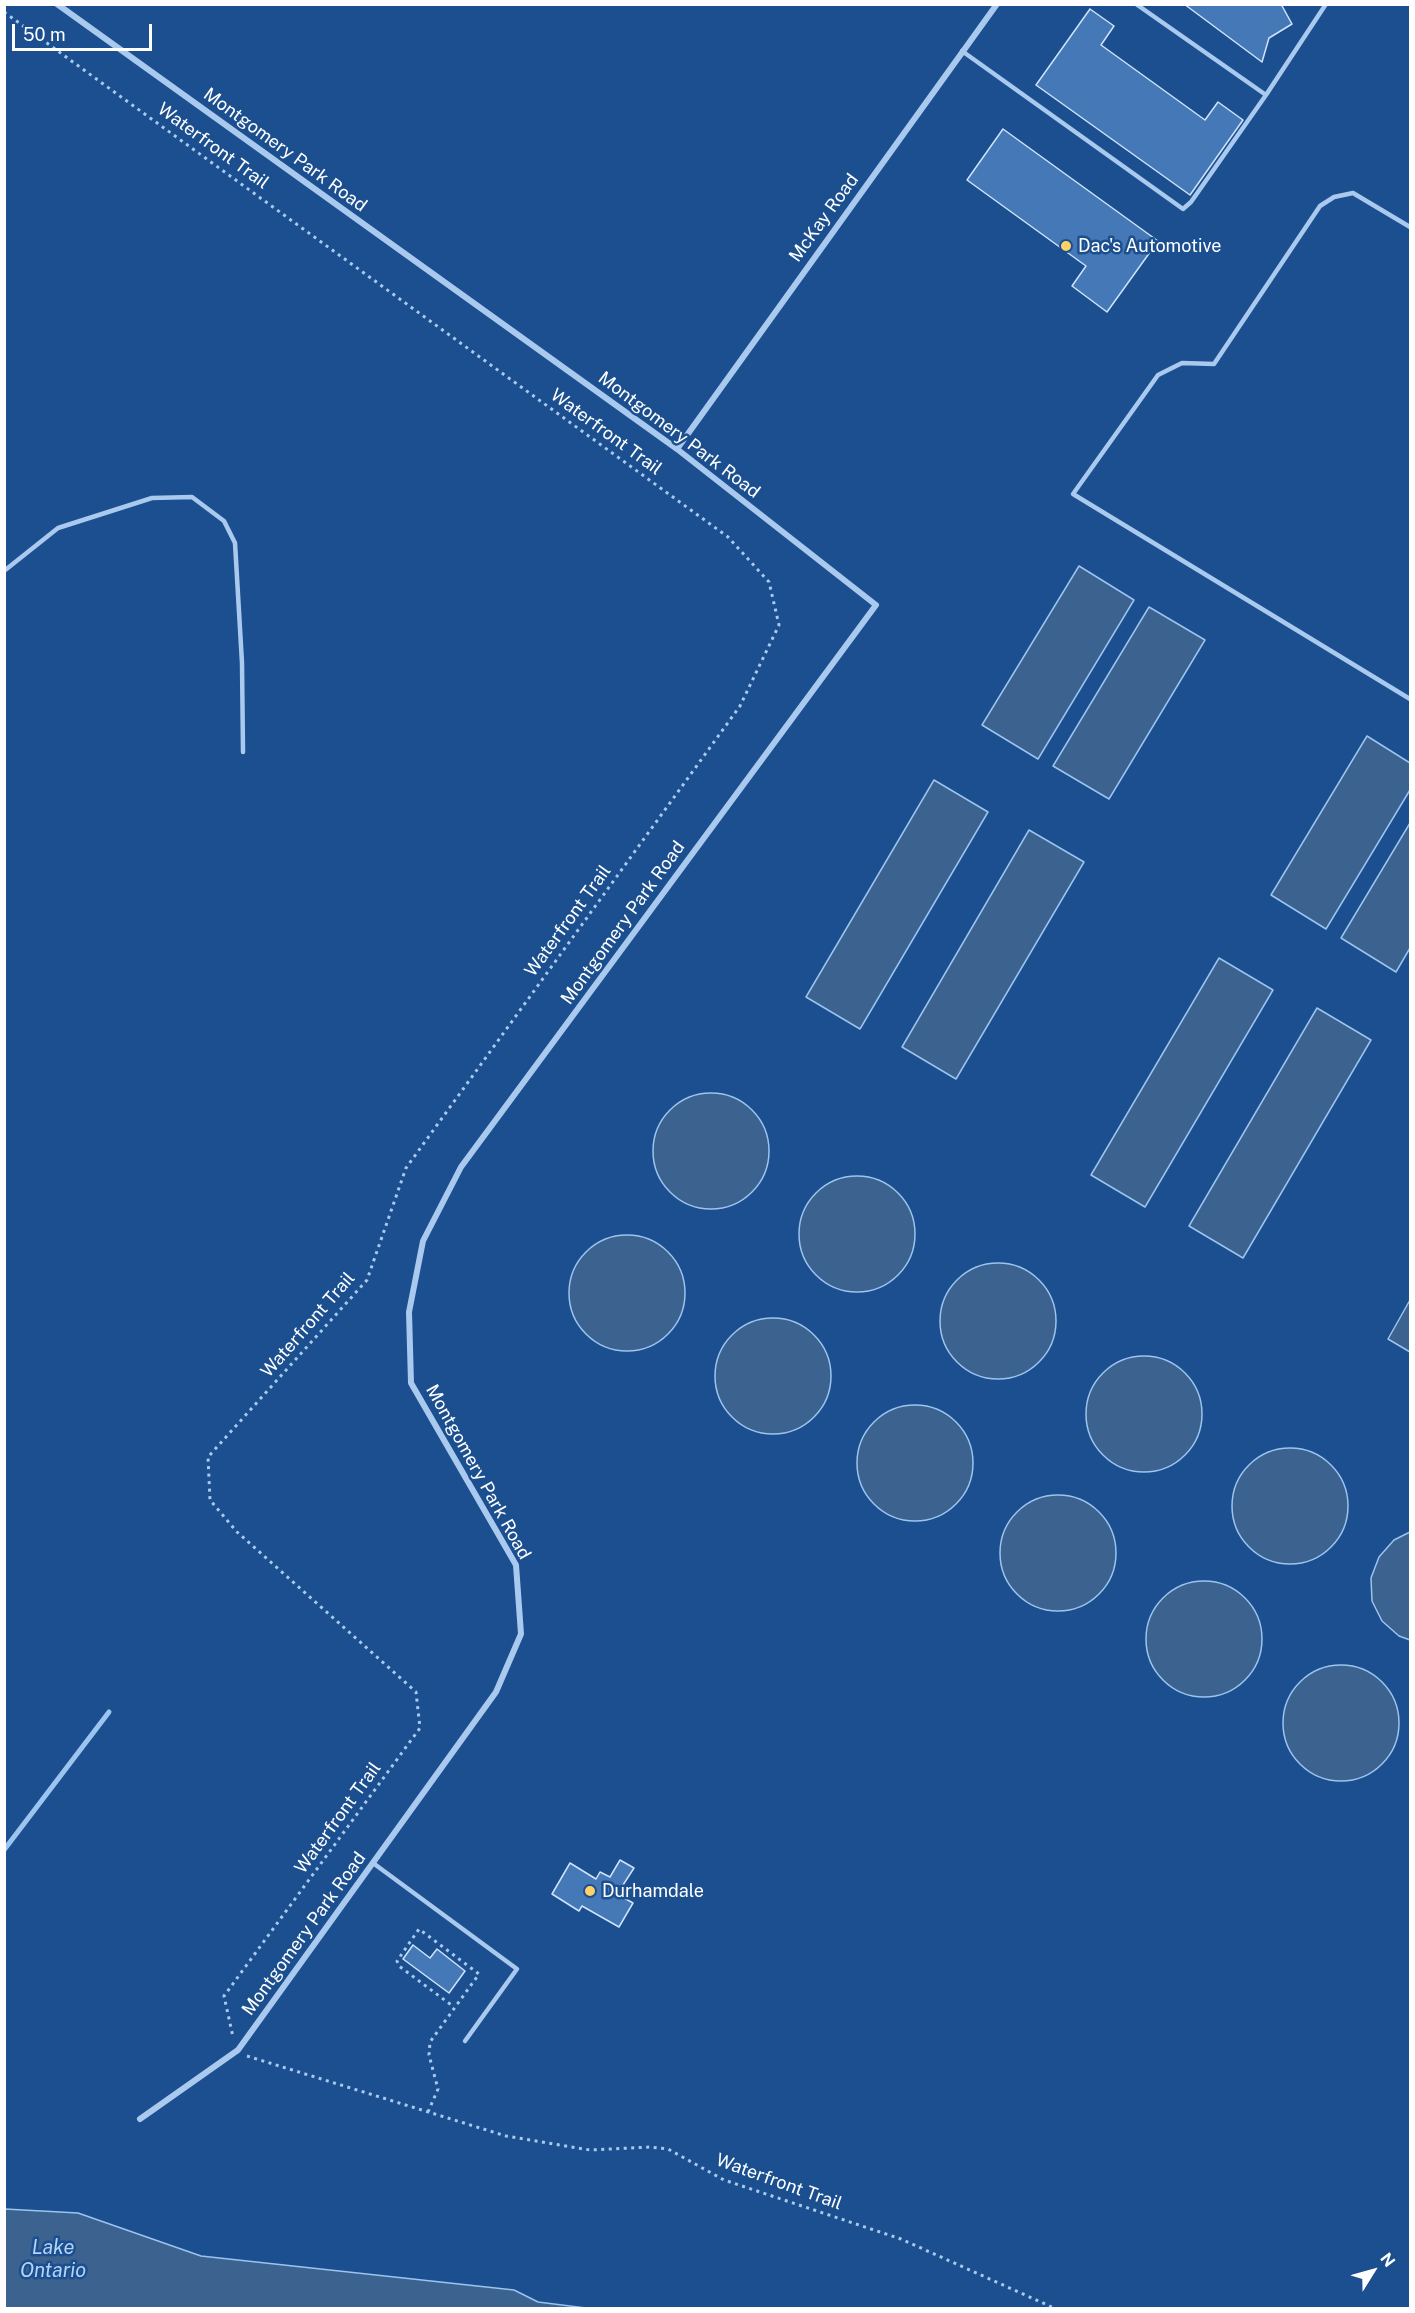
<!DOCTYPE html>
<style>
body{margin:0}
#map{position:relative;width:1415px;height:2313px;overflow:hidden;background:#1b4f8f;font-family:"Public Sans",sans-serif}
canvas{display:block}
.frame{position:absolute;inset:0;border:6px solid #fff;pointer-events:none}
.north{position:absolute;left:1343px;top:2241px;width:60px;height:60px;-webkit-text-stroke:4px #1b4f8f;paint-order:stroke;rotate:53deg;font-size:16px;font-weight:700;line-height:24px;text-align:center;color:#fff}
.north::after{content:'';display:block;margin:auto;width:21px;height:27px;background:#fff;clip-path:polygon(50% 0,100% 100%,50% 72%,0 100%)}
.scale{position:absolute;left:12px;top:24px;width:140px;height:27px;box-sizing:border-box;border:3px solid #fff;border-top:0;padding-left:8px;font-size:18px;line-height:21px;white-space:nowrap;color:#fff;-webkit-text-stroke:4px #1b4f8f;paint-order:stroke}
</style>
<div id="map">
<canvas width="1415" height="2313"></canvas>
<div class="frame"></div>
<div class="north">N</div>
<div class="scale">50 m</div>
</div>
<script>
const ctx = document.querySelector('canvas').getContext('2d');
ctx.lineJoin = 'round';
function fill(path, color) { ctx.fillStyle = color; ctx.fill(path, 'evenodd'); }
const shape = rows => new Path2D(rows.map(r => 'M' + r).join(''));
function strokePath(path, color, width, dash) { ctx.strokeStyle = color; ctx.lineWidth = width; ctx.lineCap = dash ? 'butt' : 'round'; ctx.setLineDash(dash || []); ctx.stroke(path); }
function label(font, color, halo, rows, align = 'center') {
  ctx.font = font + ' "Public Sans",sans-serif'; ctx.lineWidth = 5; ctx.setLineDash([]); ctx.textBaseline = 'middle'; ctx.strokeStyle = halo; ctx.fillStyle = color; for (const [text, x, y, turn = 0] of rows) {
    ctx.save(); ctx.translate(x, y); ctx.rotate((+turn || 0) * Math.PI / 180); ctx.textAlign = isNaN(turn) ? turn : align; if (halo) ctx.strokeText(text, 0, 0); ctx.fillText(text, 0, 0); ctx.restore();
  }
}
const water = shape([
 [1079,566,1134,600,1038,759,982,725,1079,566],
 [1149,607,1205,640,1109,799,1053,766,1149,607],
 [1367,736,1410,763,1410,790,1326,929,1271,895,1367,736],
 [934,780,988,812,860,1029,806,997,934,780],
 [1410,823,1410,948,1396,972,1341,938,1410,823],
 [1029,830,1084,862,956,1079,902,1047,1029,830],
 [1219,958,1273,990,1145,1207,1091,1175,1219,958],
 [1317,1008,1371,1040,1243,1258,1189,1226,1317,1008],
 '653 1151a58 58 0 1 1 116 0a58 58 0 1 1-116 0Z',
 '799 1234a58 58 0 1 1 116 0a58 58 0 1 1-116 0Z',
 '569 1293a58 58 0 1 1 116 0a58 58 0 1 1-116 0Z',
 '940 1321a58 58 0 1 1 116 0a58 58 0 1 1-116 0Z',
 [1410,1300,1410,1352,1388,1339,1410,1300],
 '715 1376a58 58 0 1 1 116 0a58 58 0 1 1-116 0Z',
 '1086 1414a58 58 0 1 1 116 0a58 58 0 1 1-116 0Z',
 '857 1463a58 58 0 1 1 116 0a58 58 0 1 1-116 0Z',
 '1232 1506a58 58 0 1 1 116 0a58 58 0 1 1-116 0Z',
 '1000 1553a58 58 0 1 1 116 0a58 58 0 1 1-116 0Z',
 [1410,1532,1410,1640,1399,1636,1382,1621,1372,1601,1371,1578,1379,1557,1394,1540,1410,1532],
 '1146 1639a58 58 0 1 1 116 0a58 58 0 1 1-116 0Z',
 '1283 1723a58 58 0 1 1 116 0a58 58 0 1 1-116 0Z',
 [5,2209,78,2213,201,2256,514,2290,538,2302,586,2308,5,2308,5,2209]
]);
fill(water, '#3c6290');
strokePath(water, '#9cc4f0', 1.5);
strokePath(shape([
 [4,1850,109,1712]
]), '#9cc4f0', 5);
const building = shape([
 [1184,4,1281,4,1292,24,1269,38,1262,62,1184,4],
 [1090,9,1114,26,1101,45,1205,120,1218,102,1243,120,1190,195,1036,85,1090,9],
 [1003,129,1158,241,1107,312,1072,286,1086,266,967,180,1003,129],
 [620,1860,634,1868,623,1885,629,1889,624,1898,633,1903,619,1927,582,1906,579,1911,552,1894,570,1863,596,1879,600,1872,610,1877,620,1860],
 [413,1945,430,1958,437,1949,465,1971,449,1993,403,1959,413,1945]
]);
fill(building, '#4478b7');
strokePath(building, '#cfe3fa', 1.5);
strokePath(shape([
 [4,12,728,537,769,582,779,625,740,706,406,1168,367,1280,208,1457,210,1500,237,1532,416,1692,420,1728,224,1996,233,2037],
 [247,2056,506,2136,590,2150,650,2147,668,2149,724,2180,901,2239,1054,2308],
 [428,2112,438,2089,429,2055,430,2042,479,1974,419,1929,397,1961,399,1966,454,2007]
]), '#a9c9ee', 3, [3, 4.5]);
strokePath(shape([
 [962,51,1183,209,1191,202,1266,95,1136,4],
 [1266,95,1326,4],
 [1410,227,1353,193,1334,197,1320,206,1214,364,1182,363,1158,375,1073,494,1410,699],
 [4,571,58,528,152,498,192,497,224,521,235,543,242,663,243,752],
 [373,1863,517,1969,465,2041]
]), '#a9c9ee', 4.5);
strokePath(shape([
 [57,4,677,449,876,605,461,1167,423,1241,409,1312,411,1383,516,1565,521,1634,496,1692,238,2050,140,2119],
 [677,449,997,4]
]), '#a9c9ee', 6);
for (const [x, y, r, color] of [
 [1066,246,6,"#ffd166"],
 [590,1891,6,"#ffd166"]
]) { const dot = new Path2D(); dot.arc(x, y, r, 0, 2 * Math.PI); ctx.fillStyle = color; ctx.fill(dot); strokePath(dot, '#1b4f8f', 2); }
label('18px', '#fff', '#1b4f8f', [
 ["Waterfront Trail",213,146,36],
 ["Montgomery Park Road",285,150,36],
 ["McKay Road",824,218,-54],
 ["Waterfront Trail",606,432,36],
 ["Montgomery Park Road",679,435,37],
 ["Waterfront Trail",568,921,-54],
 ["Montgomery Park Road",623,923,-54],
 ["Waterfront Trail",308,1325,-49],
 ["Montgomery Park Road",478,1472,61],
 ["Waterfront Trail",338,1818,-54],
 ["Montgomery Park Road",304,1934,-54],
 ["Waterfront Trail",779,2182,20]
]);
label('18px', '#fff', '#1b4f8f', [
 ["Dac's Automotive",1078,246],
 ["Durhamdale",602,1891]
], 'left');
label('italic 20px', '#b5d3f5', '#1b4f8f', [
 ["Lake",53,2248],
 ["Ontario",53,2271]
]);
</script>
